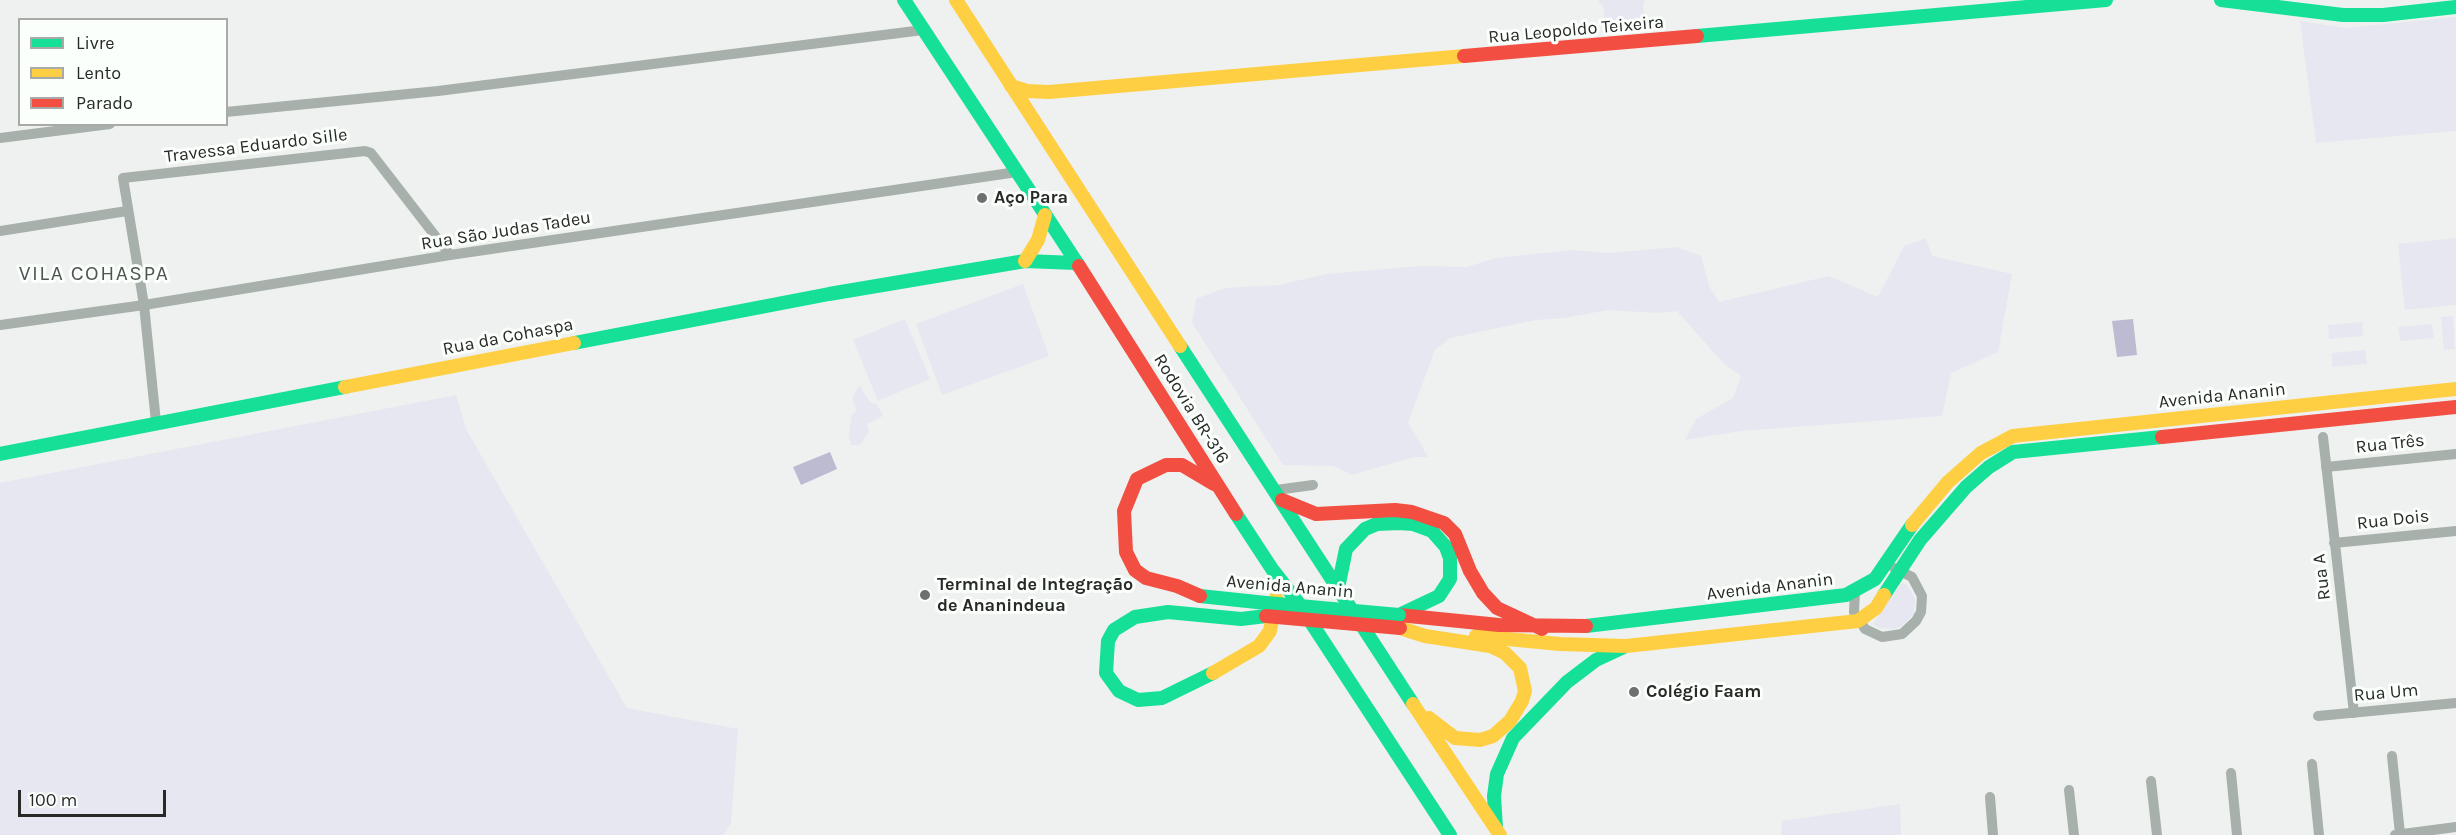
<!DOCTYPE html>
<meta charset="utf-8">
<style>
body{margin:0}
#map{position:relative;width:2456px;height:835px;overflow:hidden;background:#eef1ef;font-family:Karla,sans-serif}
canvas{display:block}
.legend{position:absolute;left:18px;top:18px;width:210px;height:108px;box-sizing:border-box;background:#fbfffc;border:2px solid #a7aaa7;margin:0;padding:8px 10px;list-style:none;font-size:18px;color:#282a28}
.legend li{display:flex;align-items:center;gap:12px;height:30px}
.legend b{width:30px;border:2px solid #a7aaa7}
.scale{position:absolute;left:18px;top:790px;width:148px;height:27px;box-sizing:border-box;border:3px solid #282a28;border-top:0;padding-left:8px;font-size:18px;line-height:21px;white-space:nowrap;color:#282a28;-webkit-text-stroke:4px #fbfffc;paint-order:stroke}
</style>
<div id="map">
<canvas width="2456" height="835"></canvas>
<ul class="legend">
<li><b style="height:8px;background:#16e098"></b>Livre</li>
<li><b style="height:8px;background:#ffcf43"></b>Lento</li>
<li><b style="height:8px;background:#f24e42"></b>Parado</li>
</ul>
<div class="scale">100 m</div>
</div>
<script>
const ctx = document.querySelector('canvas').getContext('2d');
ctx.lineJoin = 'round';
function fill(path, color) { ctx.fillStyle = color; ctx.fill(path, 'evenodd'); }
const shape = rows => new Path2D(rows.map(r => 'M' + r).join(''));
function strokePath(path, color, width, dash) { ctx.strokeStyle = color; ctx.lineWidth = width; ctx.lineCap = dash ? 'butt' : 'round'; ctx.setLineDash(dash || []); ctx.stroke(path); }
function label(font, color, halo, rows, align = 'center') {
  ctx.font = font + ' Karla,sans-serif'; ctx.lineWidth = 6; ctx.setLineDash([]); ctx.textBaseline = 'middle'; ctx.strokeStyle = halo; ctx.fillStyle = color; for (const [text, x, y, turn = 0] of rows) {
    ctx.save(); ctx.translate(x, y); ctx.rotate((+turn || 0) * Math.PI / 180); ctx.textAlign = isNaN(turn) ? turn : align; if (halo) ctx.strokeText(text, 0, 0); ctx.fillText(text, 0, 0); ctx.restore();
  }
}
fill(shape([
 [1598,0,1645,0,1643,4,1645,25,1603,28,1604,8],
 [2456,17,2456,131,2316,143,2300,21,2345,28],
 [1926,238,1932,256,2012,274,1998,352,1951,373,1942,416,1741,431,1685,440,1696,419,1733,398,1741,376,1723,363,1677,311,1658,313,1608,310,1564,318,1536,320,1450,338,1435,350,1408,422,1428,457,1414,457,1351,475,1333,466,1283,465,1192,323,1196,299,1225,288,1279,285,1326,274,1421,266,1467,267,1496,258,1573,250,1609,253,1677,247,1701,256,1709,286,1719,302,1829,276,1878,297,1904,246],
 [2456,238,2456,305,2405,310,2398,244],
 [1023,284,1049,356,942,395,916,324],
 [2453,316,2455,349,2444,350,2441,317],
 [905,319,930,379,878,401,853,340],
 [2362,322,2363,336,2329,339,2328,325],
 [2432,324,2434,338,2400,341,2398,327],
 [2365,350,2367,364,2332,367,2332,353],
 [859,385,871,403,877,404,883,416,867,424,869,431,860,445,851,445,849,435,852,414,857,411,852,399],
 [456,395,467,431,627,708,738,729,731,823,723,835,0,835,0,483],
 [1902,582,1908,586,1915,599,1914,614,1901,627,1894,629,1879,628,1873,624],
 [1900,804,1901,835,1781,835,1782,821]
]), '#e7e7f1');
fill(shape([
 [2133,319,2137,355,2117,357,2112,321],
 [830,452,837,469,801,485,793,467]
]), '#bdbbd1');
strokePath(shape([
 [226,112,438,91,923,30],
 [0,138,110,124],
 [0,231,127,211],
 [0,325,144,305,450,255,1017,172],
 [156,422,144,305,123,178,365,151,371,153,450,255],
 [2323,437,2354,713],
 [2326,467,2456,454],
 [1276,490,1313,485],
 [2334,543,2456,531],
 [1855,591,1854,612,1865,629,1882,637,1902,634,1916,621,1921,612,1922,596,1912,577,1894,568],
 [2318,716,2456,703],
 [2392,756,2400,834],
 [2312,764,2319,835],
 [2231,773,2237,835],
 [2151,781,2157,835],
 [2069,790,2074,835],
 [1990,797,1993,835],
 [2395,835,2456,827]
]), '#a7b0aa', 10);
strokePath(shape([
 [904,0,1079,266],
 [2221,0,2343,15,2383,15,2456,7],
 [1697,36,2106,0],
 [574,343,829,294,1025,261,1076,263],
 [1180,346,1413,704],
 [0,454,345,387],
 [1236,514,1272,569,1297,601,1450,835],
 [1338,588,1346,549,1365,529,1377,524,1399,523,1413,524,1432,531,1446,547,1450,558,1450,579,1439,596,1399,615],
 [1884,595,1920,540,1966,487,1989,467,2013,452,2162,437],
 [1200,596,1266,603],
 [1586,626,1846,595,1875,579,1912,525],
 [1213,673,1162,698,1138,700,1119,691,1106,673,1108,641,1114,630,1135,617,1168,612,1241,619,1266,616],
 [1496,828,1494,796,1497,774,1513,738,1567,682,1596,660,1626,646]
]), '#16e098', 14);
strokePath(shape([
 [956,0,1180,346],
 [1011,86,1027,91,1049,92,1464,56],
 [1025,261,1038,240,1045,215],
 [345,387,574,343],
 [1912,525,1948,482,1981,453,2013,436,2456,389],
 [1400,628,1425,636,1490,646,1505,653,1520,668,1525,691,1522,701,1510,721,1493,736,1480,740,1455,738,1429,718],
 [1476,636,1560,644,1626,646,1858,621,1876,608,1884,595],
 [1213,673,1259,646,1270,631,1276,598],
 [1413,704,1500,835]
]), '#ffcf43', 14);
strokePath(shape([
 [1464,56,1697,36],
 [1079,266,1236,514],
 [2162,437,2456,407],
 [1282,500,1316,514,1395,510,1412,512,1444,523,1455,534,1470,571,1483,593,1497,608,1542,629],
 [1200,596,1177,586,1146,578,1135,570,1126,552,1124,511,1137,479,1166,465,1182,465,1214,484],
 [1399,615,1499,625,1586,626]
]), '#f24e42', 14);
strokePath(shape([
 [1266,603,1399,615]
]), '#16e098', 14);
strokePath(shape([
 [1266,616,1400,628]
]), '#f24e42', 14);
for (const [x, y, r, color] of [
 [982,198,6,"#6d706e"],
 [925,595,6,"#6d706e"],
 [1634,692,6,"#6d706e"]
]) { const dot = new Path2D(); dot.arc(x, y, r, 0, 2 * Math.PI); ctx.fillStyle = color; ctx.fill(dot); strokePath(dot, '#fbfffc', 2); }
label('18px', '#282a28', '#fbfffc', [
 ["Rua Leopoldo Teixeira",1576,30,-5],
 ["Travessa Eduardo Sille",256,146,-7],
 ["Rua São Judas Tadeu",506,231,-9],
 ["Rua da Cohaspa",508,337,-11],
 ["Avenida Ananin",2222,396,-6],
 ["Rodovia BR-316",1191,409,58],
 ["Rua Três",2390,444,-6],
 ["Rua Dois",2393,520,-6],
 ["Rua A",2322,577,-97],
 ["Avenida Ananin",1290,587,5],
 ["Avenida Ananin",1770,587,-7],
 ["Rua Um",2386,693,-5]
]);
label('bold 18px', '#282a28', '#fbfffc', [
 ["Aço Para",994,198],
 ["Terminal de Integração",937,585],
 ["de Ananindeua",937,606],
 ["Colégio Faam",1646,692]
], 'left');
ctx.letterSpacing = '1.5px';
label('21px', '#505452', '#fbfffc', [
 ["VILA COHASPA",94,274]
]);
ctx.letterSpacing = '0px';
</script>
